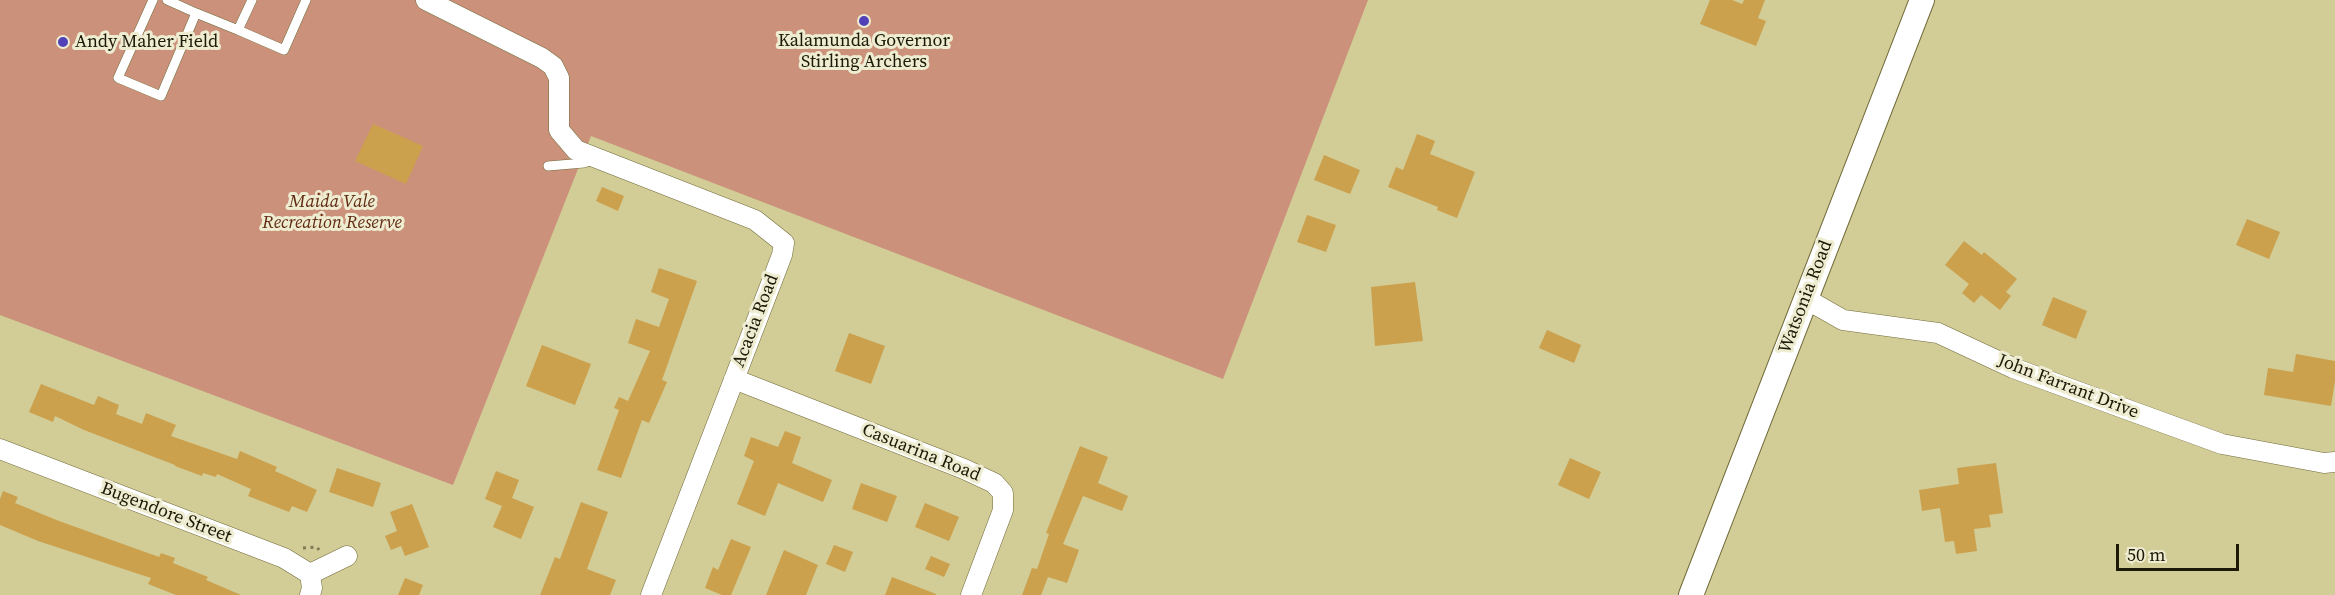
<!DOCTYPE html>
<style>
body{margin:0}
#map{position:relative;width:2335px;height:595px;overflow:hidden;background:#d2cc97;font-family:"Source Serif 4",serif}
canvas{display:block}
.scale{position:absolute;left:2116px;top:544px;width:123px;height:27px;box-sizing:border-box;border:3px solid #1c1a06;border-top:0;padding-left:8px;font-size:18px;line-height:21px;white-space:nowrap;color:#1c1a06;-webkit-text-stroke:4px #eeecd1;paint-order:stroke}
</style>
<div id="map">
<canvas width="2335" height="595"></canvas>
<div class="scale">50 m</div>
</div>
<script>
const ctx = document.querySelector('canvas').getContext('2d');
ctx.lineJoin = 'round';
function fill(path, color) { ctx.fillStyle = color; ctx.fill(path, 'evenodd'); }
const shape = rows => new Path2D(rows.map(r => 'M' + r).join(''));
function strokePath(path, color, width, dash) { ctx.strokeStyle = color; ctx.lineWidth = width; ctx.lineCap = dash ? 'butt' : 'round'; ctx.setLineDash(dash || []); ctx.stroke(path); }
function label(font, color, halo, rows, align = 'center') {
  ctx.font = font + ' "Source Serif 4",serif'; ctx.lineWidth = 6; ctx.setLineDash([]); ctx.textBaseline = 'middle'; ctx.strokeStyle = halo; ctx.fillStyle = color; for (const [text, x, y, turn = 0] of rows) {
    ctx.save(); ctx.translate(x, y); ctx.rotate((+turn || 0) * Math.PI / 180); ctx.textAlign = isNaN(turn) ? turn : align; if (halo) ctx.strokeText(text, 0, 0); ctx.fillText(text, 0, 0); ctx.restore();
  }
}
fill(shape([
 [0,0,1368,0,1223,379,591,136,453,485,0,315]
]), '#cb917a');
fill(shape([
 [1710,0,1732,0,1742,4,1744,0,1765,0,1758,18,1766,21,1756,46,1700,24],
 [373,124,423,146,406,184,355,161],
 [1417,134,1435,141,1430,154,1475,172,1457,218,1437,210,1438,207,1388,187,1396,167,1403,170],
 [1324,155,1360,170,1350,194,1314,180],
 [602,187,624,196,618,211,596,201],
 [1307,215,1336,225,1326,252,1297,242],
 [2247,219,2280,232,2269,259,2236,245],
 [1964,241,1982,255,1984,252,2017,279,2006,292,2011,296,2000,310,1981,295,1974,303,1962,293,1969,284,1945,265],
 [659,268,697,281,662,380,667,382,649,423,642,420,621,478,597,470,619,410,614,408,619,397,628,401,650,351,628,343,636,319,659,327,669,299,651,292],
 [1415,282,1423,341,1375,346,1371,287],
 [2053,297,2087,311,2076,339,2042,325],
 [1547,330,1581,345,1574,363,1539,348],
 [849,333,885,346,871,384,835,371],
 [542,345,591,364,575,405,526,386],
 [2296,354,2335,361,2335,381,2331,406,2264,395,2268,368,2293,372],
 [41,384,94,405,98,396,119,405,116,414,142,424,146,413,176,425,171,436,237,459,240,451,277,467,275,471,317,490,307,512,292,506,289,512,248,496,251,489,217,474,216,477,203,473,202,476,175,466,175,465,84,430,55,416,53,422,29,412],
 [785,431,801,437,792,463,832,480,823,502,778,483,765,516,737,504,754,461,744,456,751,437,778,447],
 [1080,446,1108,457,1098,483,1128,496,1122,511,1083,496,1063,544,1079,550,1067,583,1048,577,1041,595,1022,595,1032,568,1037,569,1049,534,1046,533],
 [1570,458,1601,472,1589,499,1558,485],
 [1996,463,2003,513,1989,515,1991,527,1974,529,1977,551,1956,554,1954,541,1945,542,1940,508,1922,511,1919,490,1959,484,1957,468],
 [337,468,381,483,373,507,329,492],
 [496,471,519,480,512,498,534,507,521,539,493,527,502,506,485,499],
 [861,483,897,496,887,522,852,509],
 [3,491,18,497,15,503,59,521,159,557,161,553,175,558,173,563,208,577,206,580,241,595,176,595,148,584,151,578,38,541,0,525,0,499],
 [581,502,608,512,587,569,616,580,610,595,540,595,555,557,560,559],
 [925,503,959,517,949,541,915,527],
 [412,504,429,547,405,556,401,546,391,550,385,536,397,531,390,512],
 [731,539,751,547,731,595,722,595,705,588,713,567,718,570],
 [834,545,853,552,845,572,826,564],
 [784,550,818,565,806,595,766,595],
 [931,556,950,564,944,577,925,569],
 [892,577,936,594,936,595,885,595],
 [405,578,423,585,419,595,398,595]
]), '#cba14d');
const service = shape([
 [153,0,118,78,161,96,196,13,238,30],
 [167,0,196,13],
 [252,0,238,30,284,50,306,0],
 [548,166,584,163,593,160]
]);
const minor = shape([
 [426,0,542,58,553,66,559,78,559,130,576,150,755,220,784,243,782,255,651,595],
 [1806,299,1843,320,1938,333,2013,368,2222,444,2324,463,2335,462],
 [734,379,964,469,994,483,1003,493,1003,510,971,595],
 [0,449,284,558,310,574,312,588,310,595],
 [310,574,347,556]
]);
const tertiary = shape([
 [1691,595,1922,0]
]);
strokePath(service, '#716b3a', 10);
strokePath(minor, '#716b3a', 21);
strokePath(tertiary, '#716b3a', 26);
strokePath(shape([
 [303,548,317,547,319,550]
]), '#7f7b55', 3, [3, 4.5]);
strokePath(service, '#fff', 9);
strokePath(minor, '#fff', 20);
strokePath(tertiary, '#fff', 24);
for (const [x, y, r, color] of [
 [864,21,6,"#5141b9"],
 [63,42,6,"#5141b9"]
]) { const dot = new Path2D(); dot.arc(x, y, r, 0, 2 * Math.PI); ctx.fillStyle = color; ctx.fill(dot); strokePath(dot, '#eeecd1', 2); }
label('18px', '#1c1a06', '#eeecd1', [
 ["Kalamunda Governor",864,41],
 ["Stirling Archers",864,62],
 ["Andy Maher Field",75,42,"left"]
]);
label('italic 18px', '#612b13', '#eeecd1', [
 ["Maida Vale",332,202],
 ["Recreation Reserve",332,223]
]);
label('18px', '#1c1a06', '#eeecd1', [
 ["Watsonia Road",1806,297,-69],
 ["Acacia Road",756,321,-69],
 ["John Farrant Drive",2068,387,21],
 ["Casuarina Road",921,453,22],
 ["Bugendore Street",166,513,21]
]);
</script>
